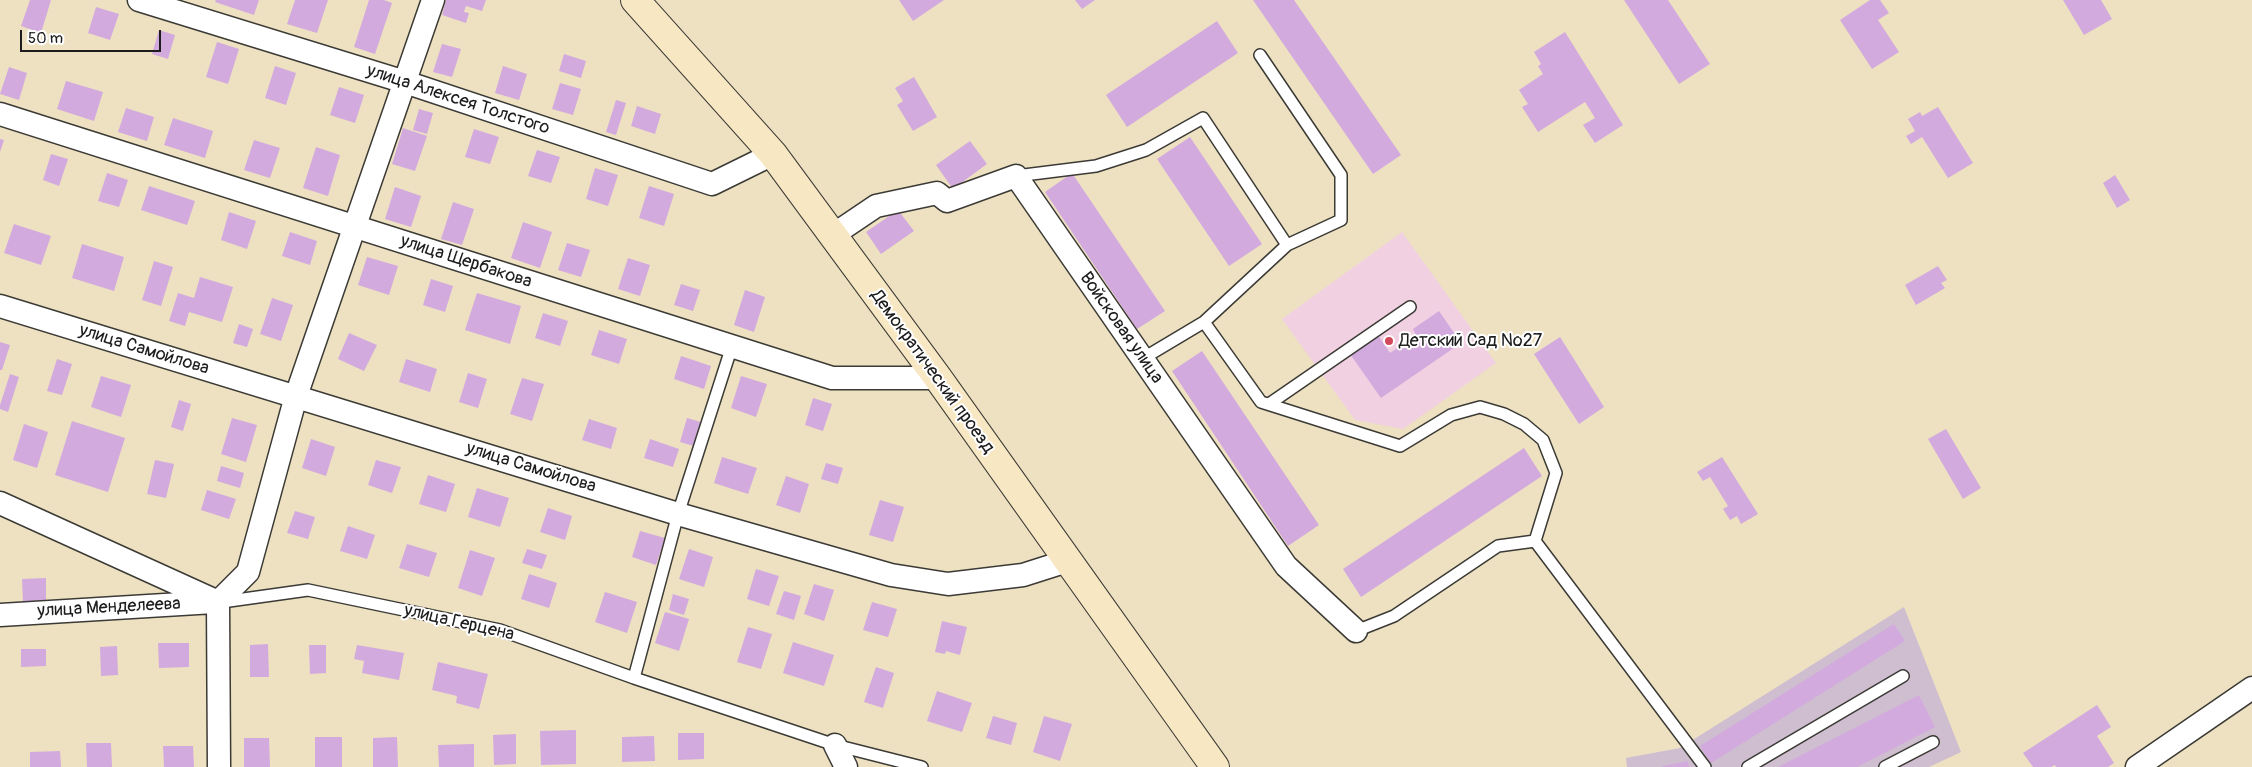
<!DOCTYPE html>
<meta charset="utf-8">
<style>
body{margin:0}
#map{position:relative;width:2252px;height:767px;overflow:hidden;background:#ede1c1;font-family:Pangolin,sans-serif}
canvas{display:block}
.scale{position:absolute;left:20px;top:30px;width:141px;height:22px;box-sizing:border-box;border:2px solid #1c1c1c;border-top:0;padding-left:6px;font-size:15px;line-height:18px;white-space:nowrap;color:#1c1c1c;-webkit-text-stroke:4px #fff;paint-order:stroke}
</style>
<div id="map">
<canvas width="2252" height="767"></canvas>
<div class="scale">50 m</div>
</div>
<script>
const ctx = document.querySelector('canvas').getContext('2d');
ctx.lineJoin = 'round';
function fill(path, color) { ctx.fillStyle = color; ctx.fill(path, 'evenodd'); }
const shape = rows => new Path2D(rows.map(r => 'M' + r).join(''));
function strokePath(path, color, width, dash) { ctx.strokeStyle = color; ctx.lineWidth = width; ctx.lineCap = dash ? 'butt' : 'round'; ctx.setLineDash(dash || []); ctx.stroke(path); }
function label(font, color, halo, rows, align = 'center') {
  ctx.font = font + ' Pangolin,sans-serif'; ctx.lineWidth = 4; ctx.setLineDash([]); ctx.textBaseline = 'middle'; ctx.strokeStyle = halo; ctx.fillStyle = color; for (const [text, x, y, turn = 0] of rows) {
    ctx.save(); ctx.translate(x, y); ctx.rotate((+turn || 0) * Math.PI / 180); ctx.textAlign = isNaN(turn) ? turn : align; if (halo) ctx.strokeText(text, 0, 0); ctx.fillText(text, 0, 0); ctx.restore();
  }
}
fill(shape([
 [1402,232,1496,363,1403,429,1355,420,1282,319]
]), '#f1d0e2');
fill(shape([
 [1904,607,1961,752,1929,767,1627,767,1626,758,1680,748]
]), '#cebed0');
fill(shape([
 [30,0,51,0,41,33,21,26],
 [216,0,259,0,254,15,215,2],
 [295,0,328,0,317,33,287,24],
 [369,0,384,0,392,3,375,54,354,47],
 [446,0,486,0,482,11,466,6,464,12,469,13,466,23,442,15],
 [899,0,944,0,913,21],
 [1075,0,1095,0,1082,9],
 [1253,0,1294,0,1401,155,1373,174],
 [1624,0,1668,0,1710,64,1679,84],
 [1870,0,1880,0,1889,13,1878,20,1899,52,1872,69,1840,20],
 [2063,0,2101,0,2112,19,2084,35],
 [96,7,119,14,110,40,88,33],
 [1217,21,1238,53,1127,127,1106,95],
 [159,30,175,35,168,59,152,54],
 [1565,32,1623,125,1595,143,1583,125,1595,118,1585,102,1538,132,1522,107,1528,104,1519,90,1543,74,1538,66,1541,64,1534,52],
 [217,42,239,49,228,84,206,77],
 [442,44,461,49,452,77,433,72],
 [564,54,586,61,581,78,559,71],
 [275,66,296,73,286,105,265,98],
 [503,66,527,74,519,100,495,93],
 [9,67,27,73,19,100,0,94],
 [914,77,937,117,913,131,897,105,903,101,895,88],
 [66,81,103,92,94,121,57,109],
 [560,83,581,89,573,115,552,109],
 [339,87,364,95,355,123,330,115],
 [616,100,626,103,616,135,606,132],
 [637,106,661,114,655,134,631,126],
 [1938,107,1973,163,1948,178,1922,137,1911,144,1906,136,1915,131,1908,119,1920,112,1922,116],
 [126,108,154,117,147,141,118,132],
 [419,109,433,113,427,134,413,130],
 [173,118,213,131,205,158,164,145],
 [403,128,427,136,415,171,392,164],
 [474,129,499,137,490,164,465,157],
 [1190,137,1262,244,1229,266,1157,159],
 [0,139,4,140,0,152],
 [254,140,280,148,270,178,244,170],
 [970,141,987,164,953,189,936,165],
 [316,147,340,155,328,196,303,188],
 [537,150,560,157,551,183,528,176],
 [51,154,68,159,59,186,43,180],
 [595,168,618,175,608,206,586,199],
 [107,173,128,180,119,207,98,201],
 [1072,173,1165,311,1137,329,1045,192],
 [2115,175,2130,200,2117,208,2103,183],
 [149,186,195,201,187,225,141,210],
 [649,186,674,194,664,226,639,218],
 [395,187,421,196,411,227,385,219],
 [453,202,474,209,462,245,441,239],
 [898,210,914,231,881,254,866,232],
 [229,212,256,221,247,249,221,240],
 [523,222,552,232,540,268,511,258],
 [14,224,51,236,41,265,4,253],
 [290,232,317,241,310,265,282,256],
 [567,243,590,250,581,277,558,270],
 [82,244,124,257,114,291,72,278],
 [367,257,398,266,389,295,358,285],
 [628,258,650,265,640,296,618,289],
 [154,261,173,267,161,306,142,300],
 [1938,266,1947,280,1941,283,1945,288,1916,305,1905,285],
 [200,277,233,287,222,322,189,312,185,326,169,321,178,293,194,298],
 [431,279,453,286,445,312,423,305],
 [681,284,700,290,693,311,674,305],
 [745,290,765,297,754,332,734,325],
 [477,293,521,306,510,344,465,330],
 [272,298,293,305,281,341,260,334],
 [1439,311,1461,343,1381,398,1350,354,1378,335,1390,353,1416,335,1413,329],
 [543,313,568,321,560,346,535,338],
 [239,324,253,329,247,347,233,343],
 [599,330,627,339,619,364,591,355],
 [349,333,377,345,364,371,338,359],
 [1560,337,1604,407,1579,424,1534,354],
 [0,342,10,345,2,370,0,370],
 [1202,351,1319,525,1288,546,1172,371],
 [681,356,711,366,704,389,674,379],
 [57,359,72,364,62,395,47,391],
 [406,359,437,369,430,392,399,382],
 [468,373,487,379,478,408,459,402],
 [10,374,19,377,8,412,0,409,0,405],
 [101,376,131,385,121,417,91,407],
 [741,376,767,384,756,417,731,408],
 [522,378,544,384,532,421,510,414],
 [813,398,832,404,823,431,805,425],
 [179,400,191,404,183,431,171,427],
 [232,418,257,425,246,462,221,454],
 [687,418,701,422,694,446,680,442],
 [589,419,617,428,611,449,582,440],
 [72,421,125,438,108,492,55,475],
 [24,424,48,432,37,468,13,460],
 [1946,429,1981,488,1963,499,1928,439],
 [311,439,335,447,326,476,302,468],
 [650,439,679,449,673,467,644,458],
 [1524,448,1542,476,1361,597,1343,569],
 [722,457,757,468,748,494,714,483],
 [1722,457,1758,514,1741,524,1737,516,1730,520,1723,509,1728,506,1710,477,1703,481,1697,472],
 [155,460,174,464,166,498,147,494],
 [376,460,401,467,392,493,368,485],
 [826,463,843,468,838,484,821,479],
 [221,466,244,473,240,488,217,481],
 [428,475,455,484,446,512,419,504],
 [786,476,809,484,800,513,776,505],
 [477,488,509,498,500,527,468,517],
 [207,490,236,499,229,519,201,510],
 [880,500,904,507,893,542,869,535],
 [548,508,572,516,565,540,540,532],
 [295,511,315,517,308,539,287,533],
 [348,526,375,535,367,559,340,551],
 [640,531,665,538,656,565,632,557],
 [407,544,437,553,429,577,399,568],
 [527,549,547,555,542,569,522,563],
 [689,549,713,557,704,587,679,579],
 [470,550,495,558,482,596,458,588],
 [756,569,779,576,769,606,747,599],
 [529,574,557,583,549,608,521,599],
 [46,578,46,602,23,603,22,579],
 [814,584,834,590,824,621,804,614],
 [784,591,801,596,794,620,776,614],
 [605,592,637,602,627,633,595,622],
 [673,594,689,599,684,615,669,610],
 [872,602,897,609,888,637,863,630],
 [665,612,689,619,679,651,655,643],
 [942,621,967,627,960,655,946,651,945,654,935,652],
 [1894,624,1905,641,1711,763,1700,746],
 [748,627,772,634,761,669,737,662],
 [793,642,834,655,824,686,783,673],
 [158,643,189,643,189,667,159,668],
 [268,644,269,677,250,677,250,645],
 [309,645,326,645,326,673,310,674],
 [357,645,404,653,399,680,362,673,364,661,354,659],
 [117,646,118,675,101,676,100,647],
 [21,649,46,649,46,666,21,667],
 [438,662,488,674,479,709,456,703,457,696,432,690],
 [876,667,894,673,883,708,864,702],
 [937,691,972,703,962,732,927,721],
 [1919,695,1935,727,1857,767,1778,767],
 [2097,705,2111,727,2097,736,2114,763,2108,767,2056,767,2055,765,2051,767,2033,767,2023,753],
 [993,716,1017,723,1011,745,986,738],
 [1044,716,1072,724,1060,761,1033,752],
 [576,730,576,764,541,765,540,731],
 [678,733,704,733,704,759,678,760],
 [516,734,516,764,494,765,493,735],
 [654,736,655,761,622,762,622,737],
 [315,737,342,737,342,767,315,767],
 [397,737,398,767,373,767,373,738],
 [244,738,269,738,270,767,244,767],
 [86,743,111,743,112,767,87,767],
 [474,744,474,767,439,767,438,745],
 [163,746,193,746,194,767,164,767],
 [60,751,61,767,30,767,30,752],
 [1688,761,1689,767,1663,767,1663,766]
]), '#d3aade');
const service = shape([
 [1260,55,1341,175,1341,220,1287,245],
 [1016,176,1096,166,1146,150,1203,118,1287,245,1204,322,1261,402,1400,446,1451,415,1480,407,1504,414,1524,424,1543,440,1556,473,1535,541],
 [1142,359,1204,322],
 [1269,404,1410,307],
 [222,602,308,590,500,630,634,678,835,745,922,767],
 [1356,631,1394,616,1498,546,1535,541,1705,767],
 [634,678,678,514,732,346],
 [1748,767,1903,676],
 [1885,767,1933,742]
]);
const minor = shape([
 [139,0,405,82,712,184,773,154],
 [0,114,832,378,938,378],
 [833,235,876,206,937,193,947,201,1016,176,1286,566,1356,631],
 [0,306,678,514,891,575,948,584,1023,575,1067,561],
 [0,503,218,602],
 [0,615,214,602],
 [835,745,846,767],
 [219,767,218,602,248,572,296,396,433,0],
 [2137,767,2252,688]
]);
const secondary = shape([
 [635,0,773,154,938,378,1215,767]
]);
strokePath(service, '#3b3a35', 14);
strokePath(minor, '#3b3a35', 25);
strokePath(secondary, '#3b3a35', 30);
strokePath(service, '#fff', 11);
strokePath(minor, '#fff', 22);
strokePath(secondary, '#f8e7c3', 28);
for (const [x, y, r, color] of [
 [1389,341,5,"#d1495b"]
]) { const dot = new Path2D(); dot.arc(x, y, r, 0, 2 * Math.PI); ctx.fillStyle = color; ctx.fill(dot); strokePath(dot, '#fff', 2); }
label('18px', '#1c1c1c', '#fff', [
 ["улица Алексея Толстого",458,100,18],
 ["улица Щербакова",466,262,18],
 ["Войсковая улица",1121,328,55],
 ["улица Самойлова",144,350,17],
 ["Демократический проезд",932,372,54],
 ["улица Самойлова",531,468,17],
 ["улица Менделеева",109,608,-3],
 ["улица Герцена",459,623,13]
]);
label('18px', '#1c1c1c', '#fff', [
 ["Детский Сад №27",1399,341]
], 'left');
</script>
